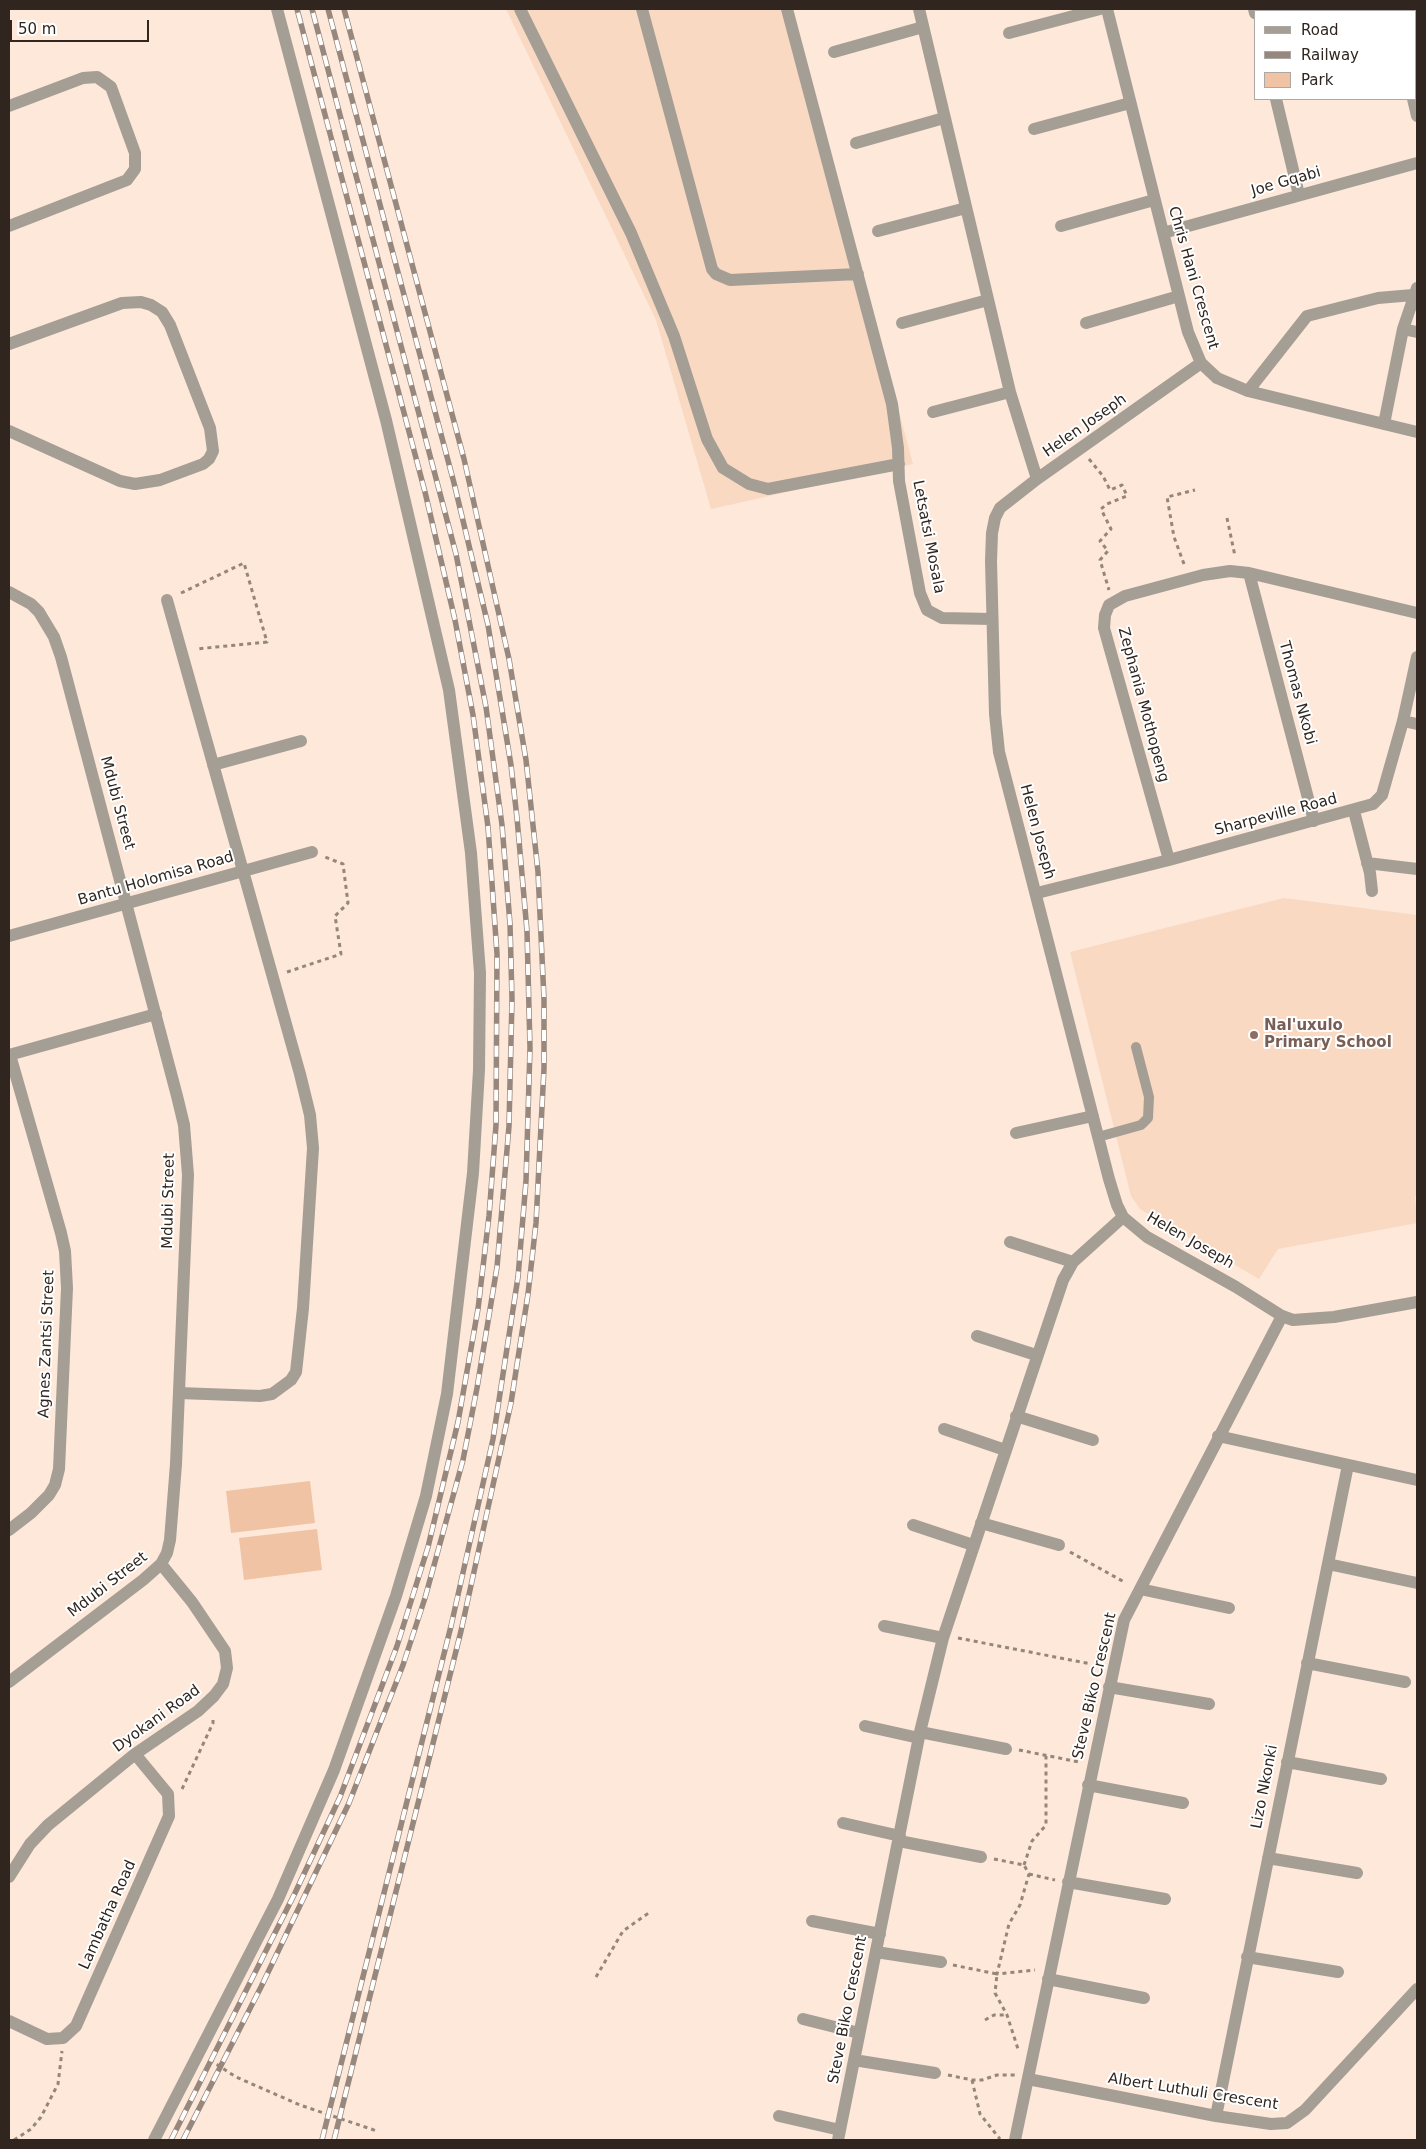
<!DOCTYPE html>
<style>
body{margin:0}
#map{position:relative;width:1426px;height:2149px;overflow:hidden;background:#fde8d9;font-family:"DejaVu Sans",sans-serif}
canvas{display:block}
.frame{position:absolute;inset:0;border:10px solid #30261f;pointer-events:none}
.legend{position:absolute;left:1254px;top:10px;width:162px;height:90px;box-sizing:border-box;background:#fff;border:1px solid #aca8a5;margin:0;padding:6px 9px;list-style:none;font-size:15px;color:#30261f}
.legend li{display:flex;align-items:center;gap:10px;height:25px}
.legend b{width:25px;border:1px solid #aca8a5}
.scale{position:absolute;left:10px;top:20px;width:139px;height:22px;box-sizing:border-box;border:2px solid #30261f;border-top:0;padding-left:6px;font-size:15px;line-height:18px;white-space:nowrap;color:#30261f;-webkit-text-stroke:4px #fff;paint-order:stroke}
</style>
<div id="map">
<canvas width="1426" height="2149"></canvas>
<div class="frame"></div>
<ul class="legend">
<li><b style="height:6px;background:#a49e94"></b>Road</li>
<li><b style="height:6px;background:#97877c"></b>Railway</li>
<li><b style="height:14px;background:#efc3a4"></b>Park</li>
</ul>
<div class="scale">50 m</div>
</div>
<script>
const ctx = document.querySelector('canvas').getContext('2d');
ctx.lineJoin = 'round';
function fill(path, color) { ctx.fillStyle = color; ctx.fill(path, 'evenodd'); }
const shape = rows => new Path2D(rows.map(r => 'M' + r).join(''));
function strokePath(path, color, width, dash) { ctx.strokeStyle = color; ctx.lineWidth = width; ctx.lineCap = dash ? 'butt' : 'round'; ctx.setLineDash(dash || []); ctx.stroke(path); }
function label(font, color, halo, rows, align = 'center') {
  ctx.font = font + ' "DejaVu Sans",sans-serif'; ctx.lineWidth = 4; ctx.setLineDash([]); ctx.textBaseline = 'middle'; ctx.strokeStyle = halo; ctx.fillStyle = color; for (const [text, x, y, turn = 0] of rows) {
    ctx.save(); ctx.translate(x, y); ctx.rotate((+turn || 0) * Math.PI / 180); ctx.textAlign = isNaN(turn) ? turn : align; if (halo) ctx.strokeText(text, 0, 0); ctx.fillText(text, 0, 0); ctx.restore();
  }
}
fill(shape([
 [506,9,792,9,913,464,711,509,656,320],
 [1284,898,1417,915,1417,1195,1415,1196,1417,1223,1278,1249,1259,1279,1140,1209,1131,1196,1070,952]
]), '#f9d9c2');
fill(shape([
 [310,1481,315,1523,231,1533,226,1491],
 [317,1529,322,1570,244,1580,239,1538]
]), '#efc3a4');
strokePath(shape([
 [1089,459,1103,476,1110,490,1122,485,1127,496,1107,504,1101,509,1111,529,1100,541,1108,551,1100,560,1109,590],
 [1227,518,1235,556],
 [1184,564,1174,537,1167,497,1195,490],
 [181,593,244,563,267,642,196,649],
 [287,972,341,954,335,916,348,903,343,864,325,857],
 [1070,1552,1126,1583],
 [958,1638,1091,1664],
 [1019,1750,1079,1762],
 [182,1789,213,1723,213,1717],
 [994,1859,1024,1865,1029,1874,1020,1905,1009,1924,997,1974,1035,1970],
 [1024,1865,1032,1841,1046,1825,1046,1756],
 [1029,1874,1055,1880],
 [953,1965,997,1974,995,1993,1007,2015,1018,2049],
 [596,1977,623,1931,650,1912],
 [985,2020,994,2015,1007,2015],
 [210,2060,236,2077,300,2105,377,2131],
 [948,2075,972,2080,982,2080,997,2075,1015,2075],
 [972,2080,980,2114,1000,2139],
 [14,2140,31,2129,41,2117,58,2084,62,2051]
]), '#95867b', 3, [4, 4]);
strokePath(shape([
 [1098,1137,1141,1125,1148,1118,1149,1097,1136,1047]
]), '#a49e94', 10);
strokePath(shape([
 [520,9,631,233,674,336,707,439,723,468,749,484,768,489,899,464],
 [642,9,712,269,716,274,730,280,858,274],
 [787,9,892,404,898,448,899,481,920,593,927,610,942,618,992,619],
 [919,9,1010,392,1037,479],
 [1107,9,1188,332,1201,363,1217,378,1248,391,1417,432],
 [1254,9,1255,13],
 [1390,9,1391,11],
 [1009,33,1100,9],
 [834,52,923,27],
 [1276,99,1299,195],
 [1413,99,1417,116],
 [9,106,83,78,97,77,111,87,135,153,135,169,127,180,9,226],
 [1034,129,1130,103],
 [856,143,944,118],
 [1061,226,1154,200],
 [878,231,966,208],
 [1163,233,1417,163],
 [902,323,988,300],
 [1086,323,1179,296],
 [1403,329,1417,332],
 [9,344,122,303,141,302,151,305,162,312,170,325,210,428,213,451,209,459,203,464,160,480,135,484,120,481,9,431],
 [1201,363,1037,479,1000,508,995,518,992,533,991,561,995,714,999,752,1109,1179,1117,1205,1123,1217,1147,1237,1236,1287,1282,1316,1293,1320,1334,1317,1417,1302],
 [1248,391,1307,316,1378,298,1413,295],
 [933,412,1010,392],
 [1384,424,1403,329,1417,288],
 [1249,573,1314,821],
 [9,592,31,604,39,612,54,637,61,657,177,1096,184,1125,188,1175,176,1464,170,1540,167,1553,161,1564,143,1580,9,1682],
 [167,600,300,1074,310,1115,313,1148,303,1308,296,1372,291,1380,272,1394,260,1396,179,1393],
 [1403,721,1417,724],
 [213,765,301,741],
 [1354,811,1370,873,1372,891],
 [1169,860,1104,628,1105,615,1109,605,1125,596,1203,575,1230,571,1249,573,1417,613],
 [1367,863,1417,869],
 [1037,893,1169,860,1373,804,1382,795,1403,721,1417,657],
 [9,936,312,852],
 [9,1055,156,1014],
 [1016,1133,1093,1116],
 [1010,1242,1073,1262],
 [977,1336,1036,1355],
 [1016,1416,1093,1440],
 [944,1429,1005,1450],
 [1218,1436,1417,1480],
 [981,1523,1059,1545],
 [913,1525,973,1545],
 [9,1530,31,1513,49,1495,55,1485,59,1469,67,1288,65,1251,61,1233,10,1055],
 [1328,1564,1417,1583],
 [1140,1589,1229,1608],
 [884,1626,943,1638],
 [1307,1663,1405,1682],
 [1109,1687,1209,1704],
 [865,1726,919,1738],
 [920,1732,1006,1749],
 [1287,1762,1381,1779],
 [1088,1785,1183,1803],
 [843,1823,900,1836],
 [899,1841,981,1857],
 [1268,1858,1357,1873],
 [9,1877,30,1844,48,1825,135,1754,198,1711,214,1696,223,1684,227,1668,225,1651,192,1602,161,1564],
 [1068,1882,1165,1899],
 [812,1921,880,1934],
 [876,1952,941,1962],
 [1247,1957,1338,1972],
 [1048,1979,1144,1998],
 [803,2019,859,2033],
 [9,2021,47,2039,63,2038,76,2026,169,1816,168,1794,135,1754],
 [854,2060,935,2073],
 [1028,2079,1216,2116,1271,2124,1287,2123,1305,2110,1417,1989],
 [779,2116,840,2130],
 [1216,2116,1348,1465],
 [154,2140,278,1899,334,1770,396,1596,426,1496,447,1394,473,1173,479,1070,480,973,471,853,449,690,386,420,277,9],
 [838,2140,920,1732,943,1638,1063,1280,1073,1262,1123,1217],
 [1015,2140,1124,1620,1282,1316]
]), '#a49e94', 12);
const rail = shape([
 [171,2140,295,1893,340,1797,397,1646,428,1547,458,1422,478,1309,489,1216,496,1125,497,954,488,827,473,715,455,620,425,492,297,9],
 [183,2140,261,1987,349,1803,403,1665,425,1598,463,1460,477,1388,497,1267,509,1126,512,999,510,924,502,825,486,707,456,554,312,9],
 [322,2140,451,1626,493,1439,518,1277,526,1181,530,1048,527,931,517,818,511,765,488,625,454,483,328,9],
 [334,2140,461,1631,511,1403,528,1294,536,1223,544,1068,544,999,538,872,526,760,509,659,464,459,344,9]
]);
strokePath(rail, '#97877c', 5.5);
strokePath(rail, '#fff', 4, [11]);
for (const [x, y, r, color] of [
 [1254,1035,5,"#8d6e63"]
]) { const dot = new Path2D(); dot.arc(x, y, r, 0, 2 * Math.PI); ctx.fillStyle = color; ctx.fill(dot); strokePath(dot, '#fff', 2); }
label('15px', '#30261f', '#fff', [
 ["Joe Gqabi",1286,182,-16],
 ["Chris Hani Crescent",1193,278,74],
 ["Helen Joseph",1085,426,-35],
 ["Letsatsi Mosala",928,537,79],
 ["Thomas Nkobi",1297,693,75],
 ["Zephania Mothopeng",1143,705,75],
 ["Mdubi Street",117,803,75],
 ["Sharpeville Road",1276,815,-15],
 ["Helen Joseph",1037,832,75],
 ["Bantu Holomisa Road",156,879,-16],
 ["Mdubi Street",169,1201,-89],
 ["Helen Joseph",1190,1241,30],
 ["Agnes Zantsi Street",47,1344,-88],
 ["Mdubi Street",108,1585,-38],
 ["Steve Biko Crescent",1095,1686,-77],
 ["Dyokani Road",157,1719,-36],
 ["Lizo Nkonki",1265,1787,-79],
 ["Lambatha Road",108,1915,-66],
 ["Steve Biko Crescent",848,2010,-79],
 ["Albert Luthuli Crescent",1193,2092,9]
]);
label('bold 15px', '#785e54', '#fff', [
 ["Nal'uxulo",1264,1026],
 ["Primary School",1264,1043]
], 'left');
</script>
